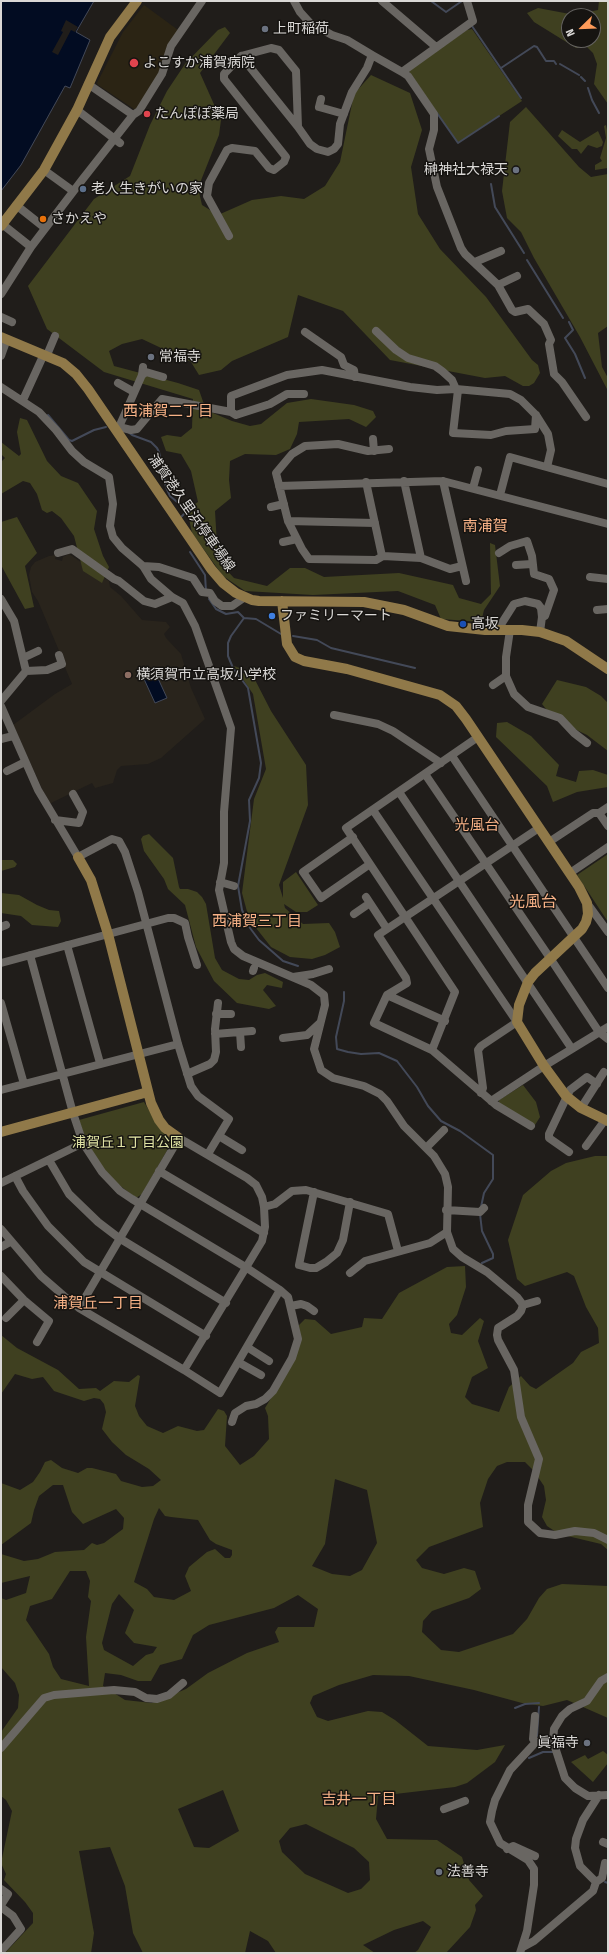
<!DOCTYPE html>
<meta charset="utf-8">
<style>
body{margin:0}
#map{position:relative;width:609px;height:1954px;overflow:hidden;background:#201d1a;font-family:"Fira Sans Condensed",sans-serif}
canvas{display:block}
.frame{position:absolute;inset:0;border:2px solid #dad8d6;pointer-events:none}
.north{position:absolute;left:561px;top:8px;width:40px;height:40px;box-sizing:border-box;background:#161411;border:1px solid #646260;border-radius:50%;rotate:247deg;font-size:11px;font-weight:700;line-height:16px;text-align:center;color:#dad8d6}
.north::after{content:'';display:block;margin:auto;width:14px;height:18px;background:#fe9b59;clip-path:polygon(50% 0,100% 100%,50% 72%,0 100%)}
</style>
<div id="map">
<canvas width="609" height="1954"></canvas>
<div class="frame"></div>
<div class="north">N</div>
</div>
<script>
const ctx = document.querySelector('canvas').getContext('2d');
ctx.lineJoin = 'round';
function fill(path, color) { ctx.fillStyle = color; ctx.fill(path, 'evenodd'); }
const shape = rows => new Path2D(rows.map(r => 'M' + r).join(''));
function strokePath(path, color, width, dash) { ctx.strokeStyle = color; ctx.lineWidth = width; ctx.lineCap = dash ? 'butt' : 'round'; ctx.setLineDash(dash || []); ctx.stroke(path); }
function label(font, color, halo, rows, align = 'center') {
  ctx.font = font + ' "Fira Sans Condensed","Noto Sans JP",sans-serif'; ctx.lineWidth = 3; ctx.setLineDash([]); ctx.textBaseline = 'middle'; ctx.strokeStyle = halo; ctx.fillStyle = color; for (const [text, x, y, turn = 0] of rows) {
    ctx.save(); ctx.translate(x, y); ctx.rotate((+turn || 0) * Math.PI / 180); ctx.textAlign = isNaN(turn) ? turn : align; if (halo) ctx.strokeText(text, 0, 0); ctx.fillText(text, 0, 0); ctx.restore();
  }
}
fill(shape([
 [69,554,109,581,110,587,121,596,142,620,166,622,170,627,164,634,166,638,181,654,191,688,205,719,161,758,148,764,121,766,117,770,113,783,95,788,92,783,49,804,13,725,55,694,72,684,64,665,66,664,61,652,60,653,38,601,32,592,29,575,31,567,35,562,49,556,56,555,55,559,62,561,63,557]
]), '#29241c');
fill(shape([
 [144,5,178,30,160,72,138,109,134,109,98,85,97,83,123,32]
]), '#2b2414');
fill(shape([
 [599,1,608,1,608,104,594,84,597,64,593,53,586,46,576,48,534,22,527,13,538,8,575,15,598,10],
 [569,16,593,16,593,40,569,40],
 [225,27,230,33,200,73,221,120,219,135,198,188,202,205,218,215,252,200,281,196,304,199,325,186,340,162,354,94,371,75,410,93,422,130,411,167,418,214,440,249,486,297,532,360,538,365,540,373,534,383,529,386,523,386,505,376,485,378,390,360,343,311,298,295,288,337,232,361,221,370,199,375,191,362,142,339,122,344,109,351,114,366,178,383,199,390,206,410,232,421,250,426,261,424,287,403,311,399,354,405,373,411,376,417,366,427,349,419,299,422,297,434,290,449,276,455,245,454,230,461,229,480,231,498,215,511,218,561,234,578,267,586,290,568,305,568,324,577,399,573,453,585,459,598,481,604,491,594,490,543,495,545,500,586,484,610,481,622,441,619,435,605,398,591,313,595,245,591,223,576,192,533,187,509,198,502,191,471,181,454,166,451,161,437,167,435,181,437,192,428,193,399,104,372,47,329,28,286,94,199,130,176,150,125,167,91,185,64,218,30],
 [472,29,522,101,458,143,408,70,467,30],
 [526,107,579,167,591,177,608,174,608,326,598,333,602,367,608,378,608,391,580,337,534,258,521,232,507,218,502,191,510,122],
 [606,125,608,135,608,168,595,170,595,165,602,161,600,158,606,138,604,126],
 [562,130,580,142,598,131,603,142,602,146,597,148,588,145,581,154,577,149,572,149,558,136],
 [20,418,27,420,47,461,61,476,78,483,97,511,94,529,103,556,109,567,102,583,83,571,74,536,61,518,52,511,47,513,42,510,37,494,30,483,23,481,1,494,1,462,5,458,1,454,1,442,19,456,21,454,17,432],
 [17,517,37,553,25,566,34,607,25,609,1,565,1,522],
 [234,666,251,672,271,711,306,765,308,805,279,885,283,898,283,882,296,872,318,905,307,912,296,912,284,904,285,908,303,924,329,923,335,932,340,947,325,955,312,959,290,957,271,947,249,919,242,893,254,799,266,769,253,694],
 [557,680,586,687,601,696,608,703,608,751,587,735,554,719,542,704],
 [507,722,531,736,559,765,556,776,576,782,579,771,593,770,608,775,608,787,577,792,553,802,547,786,496,737,497,723],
 [149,834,173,858,179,887,180,889,188,889,197,892,202,897,206,904,215,958,222,970,239,979,249,980,257,975,265,973,283,982,282,988,267,985,263,990,276,1006,269,1009,237,1003,214,981,196,947,185,905,168,889,164,879,144,851,141,839,143,836],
 [608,854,608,922,577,875],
 [1,860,13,860,17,864,15,867,1,871],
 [1,893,19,895,37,905,49,910,59,911,61,921,58,927,32,925,21,916,1,913],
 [523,1085,536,1102,540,1117,535,1125,499,1104,499,1100],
 [144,1102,158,1125,173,1140,142,1194,136,1198,118,1184,101,1166,86,1141,79,1120],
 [595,1156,608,1156,608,1550,601,1544,559,1534,547,1526,542,1517,546,1500,544,1486,534,1471,525,1462,507,1462,497,1466,488,1479,480,1503,483,1527,429,1547,416,1560,422,1568,444,1574,464,1568,475,1571,481,1589,469,1598,432,1611,423,1621,422,1632,441,1650,459,1652,513,1634,527,1619,539,1598,547,1589,562,1584,608,1586,608,1718,567,1700,543,1706,522,1703,474,1690,409,1676,373,1675,339,1685,313,1696,310,1703,317,1717,328,1721,368,1711,382,1712,395,1720,428,1746,477,1750,505,1745,495,1762,467,1783,455,1787,378,1796,376,1819,387,1839,437,1840,462,1857,469,1880,483,1896,475,1905,476,1910,470,1927,446,1953,414,1953,418,1950,431,1927,423,1921,394,1930,363,1945,375,1953,276,1953,268,1941,250,1931,245,1953,143,1953,133,1933,125,1886,110,1847,79,1851,94,1933,91,1953,5,1953,33,1923,33,1913,25,1902,4,1880,6,1874,1,1863,12,1811,6,1800,1,1796,1,1732,18,1708,19,1695,15,1683,1,1667,1,1598,6,1600,26,1593,30,1576,1,1583,1,1554,24,1561,38,1559,55,1552,84,1550,92,1543,97,1545,104,1543,123,1529,124,1518,116,1509,83,1524,72,1512,63,1485,53,1485,39,1496,34,1510,31,1523,1,1545,1,1483,20,1490,33,1482,40,1472,45,1462,51,1460,62,1468,78,1473,87,1468,92,1468,116,1474,121,1481,142,1487,153,1486,161,1480,149,1469,126,1455,112,1442,102,1429,106,1412,104,1404,100,1399,94,1398,84,1401,54,1391,43,1377,32,1379,15,1374,1,1394,1,1335,17,1348,58,1370,79,1389,96,1388,100,1391,114,1381,129,1382,138,1375,140,1376,135,1406,139,1416,147,1426,163,1433,178,1426,197,1431,204,1430,218,1409,224,1411,227,1416,225,1446,240,1465,254,1456,269,1439,268,1416,265,1408,287,1372,300,1344,299,1325,305,1319,315,1320,331,1334,362,1327,364,1318,382,1319,399,1293,447,1267,465,1266,466,1287,457,1315,449,1324,451,1333,462,1335,480,1318,484,1321,478,1341,488,1368,472,1377,465,1397,472,1404,499,1412,509,1387,521,1376,530,1386,536,1389,573,1363,581,1352,599,1343,598,1328,586,1307,574,1276,567,1272,525,1286,517,1279,508,1240,523,1195,551,1171,566,1163],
 [335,1479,367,1490,377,1543,362,1570,350,1576,332,1574,312,1566,325,1544],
 [159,1508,165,1516,171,1517,198,1520,210,1540,216,1544,232,1550,232,1555,230,1558,225,1558,215,1549,207,1552,189,1567,185,1576,191,1591,174,1600,154,1597,147,1589,134,1582,154,1519],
 [70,1571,86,1571,90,1581,88,1597,91,1601,86,1637,89,1686,61,1679,53,1667,49,1654,26,1620,30,1606,52,1599],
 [119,1594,134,1610,125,1633,134,1643,157,1647,153,1653,146,1655,133,1666,104,1650,102,1643,112,1604],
 [298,1595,318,1609,314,1627,278,1627,275,1632,279,1642,247,1653,208,1673,186,1689,152,1703,125,1700,103,1686,105,1673,121,1675,138,1681,151,1681,160,1665,182,1659,193,1635,209,1625,274,1608],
 [223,1790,239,1831,209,1848,194,1847,178,1809],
 [306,1824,354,1848,369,1862,370,1880,361,1889,348,1893,305,1874,282,1852,279,1841,290,1828],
 [603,1751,608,1755,608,1763,593,1782,571,1762,585,1755,588,1759]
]), '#3f4020');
const water = shape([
 [1,1,94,1,76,32,90,40,70,88,65,86,21,165,1,191,1,1],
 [156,674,167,698,155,703,144,679,156,674]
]);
fill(water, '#020c22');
strokePath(water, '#434958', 1);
fill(shape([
 [66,20,78,27,75,32,71,30,58,55,52,52,63,32,61,31]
]), '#201d1a');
strokePath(shape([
 [431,1,446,12,462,1],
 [471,26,472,26,521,98],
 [560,64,579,75],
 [501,68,534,46,537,47,546,61,554,61,556,64],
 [581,77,585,81],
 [588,88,592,100,599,113],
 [437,113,458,143,499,116],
 [491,184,495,207,524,253],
 [527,260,563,318],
 [569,322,573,330,565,338,575,354,585,378],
 [48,415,69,440,72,441,94,430,106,427],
 [128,432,132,435,151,442,157,448,159,452,166,487,170,496,183,507,185,513,180,518],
 [190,552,205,575,206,591],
 [209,599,216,609,226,614,238,612,244,618,231,636,228,643,228,656,233,668,248,688,261,763,259,778,249,800,250,821,238,886,242,910,250,928,259,940,283,961,298,966],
 [244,618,256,619,281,634],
 [293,636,317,640,331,648,415,668],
 [344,992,344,1001,336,1037,337,1049,348,1052,361,1054,379,1053,397,1061,417,1087,428,1106,441,1121,460,1131,493,1155,493,1179,484,1193,481,1207],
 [480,1214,482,1231,493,1254,493,1258,482,1263],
 [515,1708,525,1704,539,1703],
 [537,1736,539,1707],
 [529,1758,543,1752,555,1752],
 [605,1882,608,1883]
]), '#434958', 2);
strokePath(shape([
 [382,1,436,47],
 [372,55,402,72,473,21,467,1],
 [241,56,298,127],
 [402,72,408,76,434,114,434,130,429,149,437,187,461,248,465,254,498,285,512,310,515,312,528,309,544,324,551,340,549,344,554,374,562,382,586,417],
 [88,84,133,115],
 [321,99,319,107,344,114],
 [77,110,120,143],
 [44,170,73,191],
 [16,205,45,228],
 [2,224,31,247],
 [229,236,207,196,209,183,227,150,232,148,255,151,269,168,274,170,284,162,286,157,224,79,224,74,241,56,271,48,279,50,296,71,298,127,310,144,317,149,328,152,334,149,338,144,340,124,352,92,367,68,372,55,347,40,332,35,310,23,300,12,294,1],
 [475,262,501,251],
 [498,285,517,276],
 [1,294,31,247,82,180,133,115,139,111,162,74,171,46,202,1],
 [1,317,12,322],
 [376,331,396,350,408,358,435,366,442,371,452,380,456,389],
 [305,332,341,357,344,365,354,370,355,377],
 [47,355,55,336],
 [1,356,7,339],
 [142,375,146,372,163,377],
 [118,383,134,392],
 [1,387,39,412,56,430,72,451,84,462,109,477,113,504,110,526,113,537,122,548,143,566,151,579,172,597,183,603,195,626,231,728,224,812,224,863,219,890,231,942,234,949,243,956,311,985,324,995,325,1005,314,1049,321,1070,333,1078,364,1086,380,1094,387,1101,404,1126,434,1156,445,1174,448,1187,447,1232,453,1249,462,1257,487,1272,517,1297,523,1305,521,1311,517,1316,498,1328,497,1335,498,1340,514,1370,521,1417,539,1459,528,1505,528,1522,540,1533,555,1535,575,1531,594,1533,608,1540],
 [458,390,453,433,491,435,506,431,535,429,536,415],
 [23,400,44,354],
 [231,412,236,415,270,404,287,394,304,394],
 [119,427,142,375,143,367],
 [115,429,119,427,131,430,137,429,162,399,231,412,231,396,287,375,322,370,410,387,437,390,456,389,510,394,521,400,536,415,548,434,551,450,547,467],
 [373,439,374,451],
 [389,449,368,451,338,444,305,446,292,454,276,473,288,521,302,549,309,559,376,560,383,556,421,558,450,569,462,566],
 [404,481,421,558],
 [443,481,466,581],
 [366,482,382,556],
 [279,486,443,481,608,524],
 [473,488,478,470],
 [500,495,510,457,608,484],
 [271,507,284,504],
 [288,521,375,523],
 [283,542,297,539],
 [58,553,72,549,114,579,119,581,144,601,155,604,172,597],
 [499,553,510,546,527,541,532,556,534,574,549,579,554,590,545,616,542,617],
 [516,565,532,564],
 [143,566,159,567,193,578,202,592,210,593,215,601,222,606,232,606,245,597],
 [590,577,608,579],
 [1,599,14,621,26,671,1,701],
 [597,610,608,609],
 [500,630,500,626,514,604,525,601,538,604,541,608,542,617,540,632],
 [510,630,506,657,506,676,514,694,528,707,560,718,574,733,587,743],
 [23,658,38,651],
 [26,671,47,670,62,664,59,655],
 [493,685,506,676],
 [1,706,38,790,78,857,112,839,119,841,125,852,138,892,178,1044,191,1086,198,1096,229,1119,208,1154],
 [334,715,378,724,393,731,441,763],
 [1,739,13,736],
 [452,756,608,988],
 [7,771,25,762],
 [425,774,550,958,599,1032,608,1039],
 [399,792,572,1049],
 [373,810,517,1022,481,1046,478,1050,483,1088,481,1093],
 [599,813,608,826],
 [55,820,79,823,83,812,73,794],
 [353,837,303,872,321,898,370,864],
 [549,842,593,813,599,813,608,807],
 [570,873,608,847],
 [220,882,234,886],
 [366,897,387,929],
 [587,903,608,932],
 [354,914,370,903],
 [1,927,6,925],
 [67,945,100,1063],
 [30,955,73,1113,83,1143,102,1172,120,1191,132,1199,247,1268,280,1290,220,1393,184,1370],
 [1,963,168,918,174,918,185,923,188,937,197,965],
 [253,971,254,968],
 [293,977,313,974,329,969],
 [387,995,445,1021],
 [1,1003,24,1084],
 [216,1014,231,1014],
 [240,1032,241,1047],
 [215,1034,252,1031],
 [283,1038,307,1035,320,1023],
 [432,1050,455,992,346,828,478,737],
 [187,1074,210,1064,214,1060,216,1052,215,1029,218,1003],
 [1,1090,178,1044],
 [491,1101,544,1066,608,1027],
 [581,1108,604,1072],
 [531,1126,496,1105,432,1050,374,1023,387,995,407,983,406,978,378,935,539,828],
 [219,1136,242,1150],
 [586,1146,605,1120],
 [426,1148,444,1130],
 [569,1152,549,1138,549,1134,570,1090,587,1077,597,1084],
 [49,1160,69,1194,98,1222,119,1238,226,1303],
 [159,1171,264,1233],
 [15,1176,23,1191,48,1226,84,1262,206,1336],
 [1,1183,83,1143],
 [314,1192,299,1265,310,1268,316,1268,326,1262,337,1253,343,1240,350,1202],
 [264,1207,275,1204,292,1191,306,1190,388,1214,398,1251],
 [446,1210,480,1212,484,1208],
 [1,1229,41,1276,64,1296,79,1308,184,1370,262,1241,265,1227,264,1207,262,1197,256,1185,247,1178,179,1138,79,1308],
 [1,1247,10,1242],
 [350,1273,365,1261,430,1243,447,1232],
 [1,1276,24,1300,49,1321,37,1342],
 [523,1305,537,1301],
 [291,1306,301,1304,307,1306,314,1311],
 [6,1318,24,1300],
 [247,1347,269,1361],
 [238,1362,261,1375],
 [232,1422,235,1413,246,1406,256,1404,265,1399,273,1391,292,1358,298,1339,288,1297,280,1290],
 [608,1677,601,1681,587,1701,570,1709,562,1716,554,1729,553,1741,565,1778,575,1788,588,1796,608,1795],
 [535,1716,533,1739,536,1742],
 [1,1748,44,1698,54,1695,114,1690,135,1692,146,1698,157,1699,169,1695,183,1683],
 [444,1809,465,1801],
 [603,1842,608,1844],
 [507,1849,513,1846,535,1856],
 [596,1882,602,1878,605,1863,608,1865],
 [1,1889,8,1894,1,1905],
 [1,1907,13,1916,21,1929,1,1951],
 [523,1947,534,1941,593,1891,596,1882,580,1866,575,1848,576,1839,583,1820,599,1795],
 [520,1953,527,1931,534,1885,534,1869,528,1860,500,1843,490,1822,492,1811,495,1800,510,1770,536,1742,553,1741]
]), '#696662', 8);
strokePath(shape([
 [1,226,44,170,77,110,110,37,137,1],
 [1,337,63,363,76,374,88,389,211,569,223,583,236,593,252,600,259,601,364,602,404,610,448,626,485,630,522,630,540,632,566,641,608,669],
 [282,601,287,644,295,657,304,661,347,669,440,695,456,706,466,719,579,887,587,903,588,914,586,922,582,929,535,973,528,982,519,1005,517,1022,544,1066,566,1096,581,1108,608,1121],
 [78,857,91,880,108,934,151,1103,159,1120,165,1128,179,1138],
 [1,1132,148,1092]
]), '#907949', 10);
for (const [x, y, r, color] of [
 [265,29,4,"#6b7280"],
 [134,63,5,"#e0444e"],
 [147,114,4,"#e0444e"],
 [516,170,4,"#6b7280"],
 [83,189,4,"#5c6f8a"],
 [43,219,4,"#e8710a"],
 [151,357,4,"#6b7280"],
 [272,616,4,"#3f7fe0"],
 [463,624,4,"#1a4fb4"],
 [128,675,4,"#8d6e63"],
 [587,1743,4,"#6b7280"],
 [439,1872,4,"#6b7280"]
]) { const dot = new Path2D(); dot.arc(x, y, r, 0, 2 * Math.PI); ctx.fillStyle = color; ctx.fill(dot); strokePath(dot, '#161411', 1.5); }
label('14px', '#dad8d6', '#161411', [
 ["上町稲荷",273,29],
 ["よこすか浦賀病院",143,63],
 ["たんぽぽ薬局",155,114],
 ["榊神社大禄天",508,170,"right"],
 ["老人生きがいの家",91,189],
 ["さかえや",51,219],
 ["常福寺",159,357],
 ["ファミリーマート",280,616],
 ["高坂",471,624],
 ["横須賀市立高坂小学校",136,675],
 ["眞福寺",579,1743,"right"],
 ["法善寺",447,1872]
], 'left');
label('14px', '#dad8d6', '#161411', [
 ["浦賀港久里浜停車場線",191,513,55]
]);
label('14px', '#e0e3a4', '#161411', [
 ["浦賀丘１丁目公園",128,1143]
]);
label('15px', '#f8b287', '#161411', [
 ["西浦賀二丁目",168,412],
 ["南浦賀",485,527],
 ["光風台",477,826],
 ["西浦賀三丁目",257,922],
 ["浦賀丘一丁目",98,1304],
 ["吉井一丁目",359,1800]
]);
label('16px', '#f8b287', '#161411', [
 ["光風台",533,903]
]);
</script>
